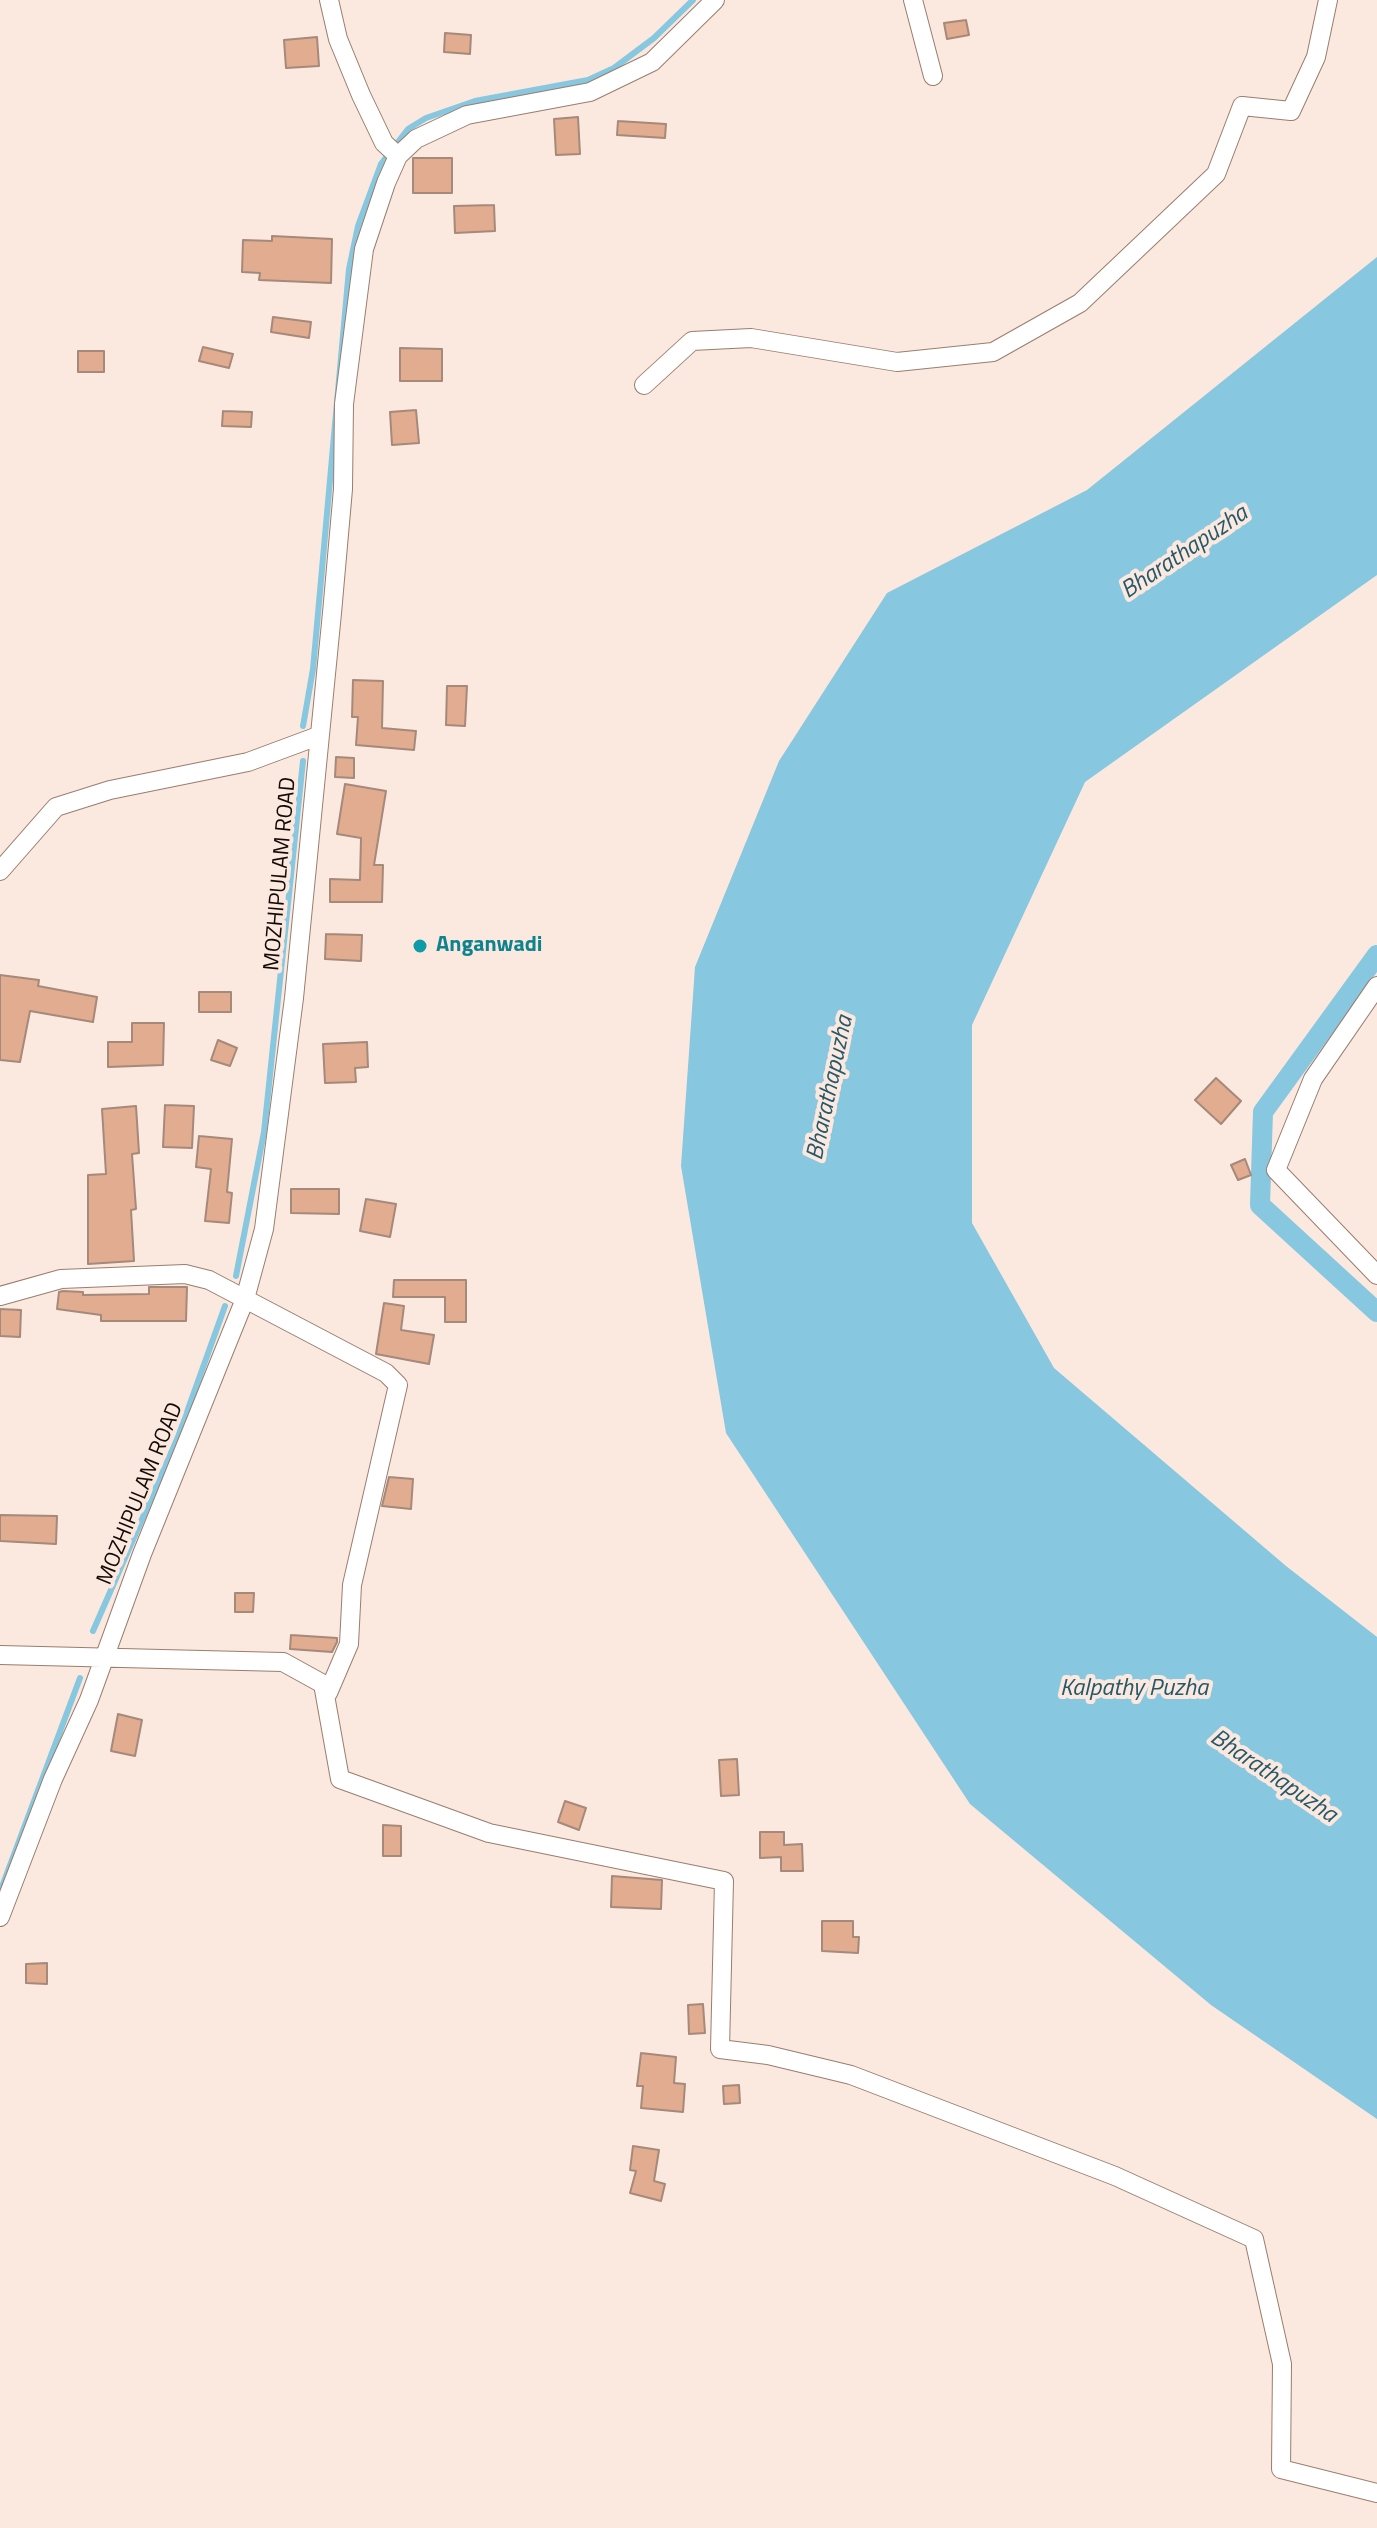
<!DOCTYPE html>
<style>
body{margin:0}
canvas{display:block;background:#fbe8de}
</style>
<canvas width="1377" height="2528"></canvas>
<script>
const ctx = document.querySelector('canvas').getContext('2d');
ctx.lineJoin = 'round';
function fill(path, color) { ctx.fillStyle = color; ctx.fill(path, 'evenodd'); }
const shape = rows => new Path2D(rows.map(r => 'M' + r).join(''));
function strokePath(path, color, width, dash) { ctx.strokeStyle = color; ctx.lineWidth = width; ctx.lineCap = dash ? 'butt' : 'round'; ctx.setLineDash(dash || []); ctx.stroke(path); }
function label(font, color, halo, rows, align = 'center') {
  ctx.font = font + ' "Titillium Web",sans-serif'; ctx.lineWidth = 8; ctx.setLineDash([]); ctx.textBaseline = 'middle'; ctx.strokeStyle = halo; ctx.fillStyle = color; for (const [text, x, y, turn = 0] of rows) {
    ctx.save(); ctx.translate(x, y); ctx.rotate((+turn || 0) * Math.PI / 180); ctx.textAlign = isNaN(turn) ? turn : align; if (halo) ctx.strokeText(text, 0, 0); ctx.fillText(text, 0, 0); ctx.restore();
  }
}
fill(shape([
 [1377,257,1377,575,1085,782,972,1025,972,1223,1054,1368,1286,1566,1377,1637,1377,2119,1211,2005,970,1804,726,1433,681,1166,695,967,779,761,887,593,1087,490]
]), '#87c7df');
strokePath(shape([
 [303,726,313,669,349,269,358,226,381,164,408,129,426,118,475,101,588,80,614,68,654,38,693,0],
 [236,1276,264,1132,303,761],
 [93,1631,178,1437,225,1306],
 [0,1892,80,1678]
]), '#87c7df', 6);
strokePath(shape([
 [1377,955,1263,1112,1260,1205,1377,1312]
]), '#87c7df', 20);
const building = shape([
 [966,20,969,35,947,39,944,23,966,20],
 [445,33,471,35,470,54,444,52,445,33],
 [317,37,319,66,286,68,284,40,317,37],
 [578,117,580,154,556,155,554,119,578,117],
 [618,121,666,124,665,138,617,135,618,121],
 [413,158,452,158,452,193,413,193,413,158],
 [494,205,495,231,455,233,454,206,494,205],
 [272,236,332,239,331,283,259,280,260,273,242,272,243,240,272,241,272,236],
 [273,317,311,322,309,338,271,332,273,317],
 [203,347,233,354,229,368,199,361,203,347],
 [400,348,442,349,442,381,400,381,400,348],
 [78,351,104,351,104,372,78,372,78,351],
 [416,410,419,443,392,445,390,412,416,410],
 [223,411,252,412,251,427,222,426,223,411],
 [353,680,383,681,382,728,416,731,414,750,356,745,358,717,352,717,353,680],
 [447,686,467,686,465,726,446,725,447,686],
 [336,757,354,758,354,778,335,777,336,757],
 [345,784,386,791,374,865,383,865,382,902,330,902,330,879,360,880,361,838,337,834,345,784],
 [326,934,362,935,361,961,325,959,326,934],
 [0,975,39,980,38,986,97,997,93,1022,30,1011,20,1062,0,1060,0,975],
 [199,992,231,992,231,1012,199,1012,199,992],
 [132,1023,164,1023,163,1065,108,1067,108,1042,132,1042,132,1023],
 [218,1040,237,1048,230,1066,211,1060,218,1040],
 [367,1042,368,1067,355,1068,356,1082,325,1083,323,1044,367,1042],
 [1216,1078,1241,1101,1221,1124,1195,1100,1216,1078],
 [165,1105,194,1106,192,1148,163,1147,165,1105],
 [136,1106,139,1153,132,1154,136,1209,131,1210,134,1261,88,1264,88,1175,106,1174,102,1109,136,1106],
 [199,1136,232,1139,227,1192,232,1193,229,1223,205,1221,211,1169,196,1167,199,1136],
 [1245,1159,1251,1175,1238,1180,1231,1165,1245,1159],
 [291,1189,339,1189,339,1214,291,1213,291,1189],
 [366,1199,396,1204,390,1237,360,1231,366,1199],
 [394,1280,466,1280,466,1322,445,1322,445,1297,393,1297,394,1280],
 [149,1287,187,1287,186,1321,101,1321,101,1315,57,1309,59,1292,63,1291,83,1292,83,1295,149,1294,149,1287],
 [384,1303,404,1306,401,1330,434,1335,429,1364,376,1354,384,1303],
 [0,1309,21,1310,20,1337,0,1336,0,1309],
 [389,1477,413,1479,411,1509,382,1506,389,1477],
 [0,1515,57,1516,56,1544,0,1541,0,1515],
 [235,1593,254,1593,253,1612,235,1612,235,1593],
 [291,1635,337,1638,337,1642,332,1652,290,1649,291,1635],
 [118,1714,142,1720,135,1756,111,1751,118,1714],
 [737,1759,739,1795,721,1796,719,1760,737,1759],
 [565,1801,586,1808,579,1830,558,1822,565,1801],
 [383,1825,401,1826,401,1856,383,1856,383,1825],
 [760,1832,784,1832,784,1845,802,1844,803,1871,781,1871,781,1857,760,1858,760,1832],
 [612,1876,662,1880,661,1909,611,1907,612,1876],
 [822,1921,853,1921,853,1937,859,1937,858,1953,822,1951,822,1921],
 [47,1963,47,1984,26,1983,26,1964,47,1963],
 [703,2004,705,2033,689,2034,688,2005,703,2004],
 [641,2053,676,2057,674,2083,685,2084,683,2112,641,2108,643,2086,637,2086,641,2053],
 [739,2085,740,2103,724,2104,723,2086,739,2085],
 [633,2146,659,2150,654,2181,665,2184,661,2201,630,2193,636,2171,630,2170,633,2146]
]);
fill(building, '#e1ac90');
strokePath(building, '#a5897a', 2);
const minor = shape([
 [329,0,338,39,361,95,384,143,398,156],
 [913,0,933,76],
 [644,385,692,341,751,338,897,362,993,352,1080,303,1216,174,1242,106,1291,111,1316,57,1328,0],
 [0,871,56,807,110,790,248,762,318,736],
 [1377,986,1313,1079,1276,1170,1377,1275],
 [0,1296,61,1279,185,1274,209,1280,386,1373,398,1385,352,1585,349,1644,328,1693,325,1688],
 [0,1655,283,1662,323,1684,340,1779,489,1833,724,1881,720,2049,768,2055,851,2075,1115,2176,1254,2239,1282,2364,1281,2469,1377,2493],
 [0,1917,53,1779,89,1700,142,1554,245,1299,264,1229,294,998,332,613,343,489,344,404,364,249,386,183,398,156,416,139,467,115,590,92,652,62,715,0]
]);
strokePath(minor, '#997e6f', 20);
strokePath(minor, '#fff', 18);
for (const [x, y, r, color] of [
 [420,946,8,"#0f9aa8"]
]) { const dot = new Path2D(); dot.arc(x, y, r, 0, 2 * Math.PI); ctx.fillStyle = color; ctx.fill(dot); strokePath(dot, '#fbe8de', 3); }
label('22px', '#130905', '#fbe8de', [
 ["MOZHIPULAM ROAD",281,874,-85],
 ["MOZHIPULAM ROAD",141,1494,-68]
]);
label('bold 22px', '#0d838f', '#fbe8de', [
 ["Anganwadi",436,946]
], 'left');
label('italic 24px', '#24586a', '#fbe8de', [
 ["Bharathapuzha",1185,553,-34],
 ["Bharathapuzha",831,1088,-78],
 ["Kalpathy Puzha",1134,1689],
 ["Bharathapuzha",1273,1777,34]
]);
</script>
